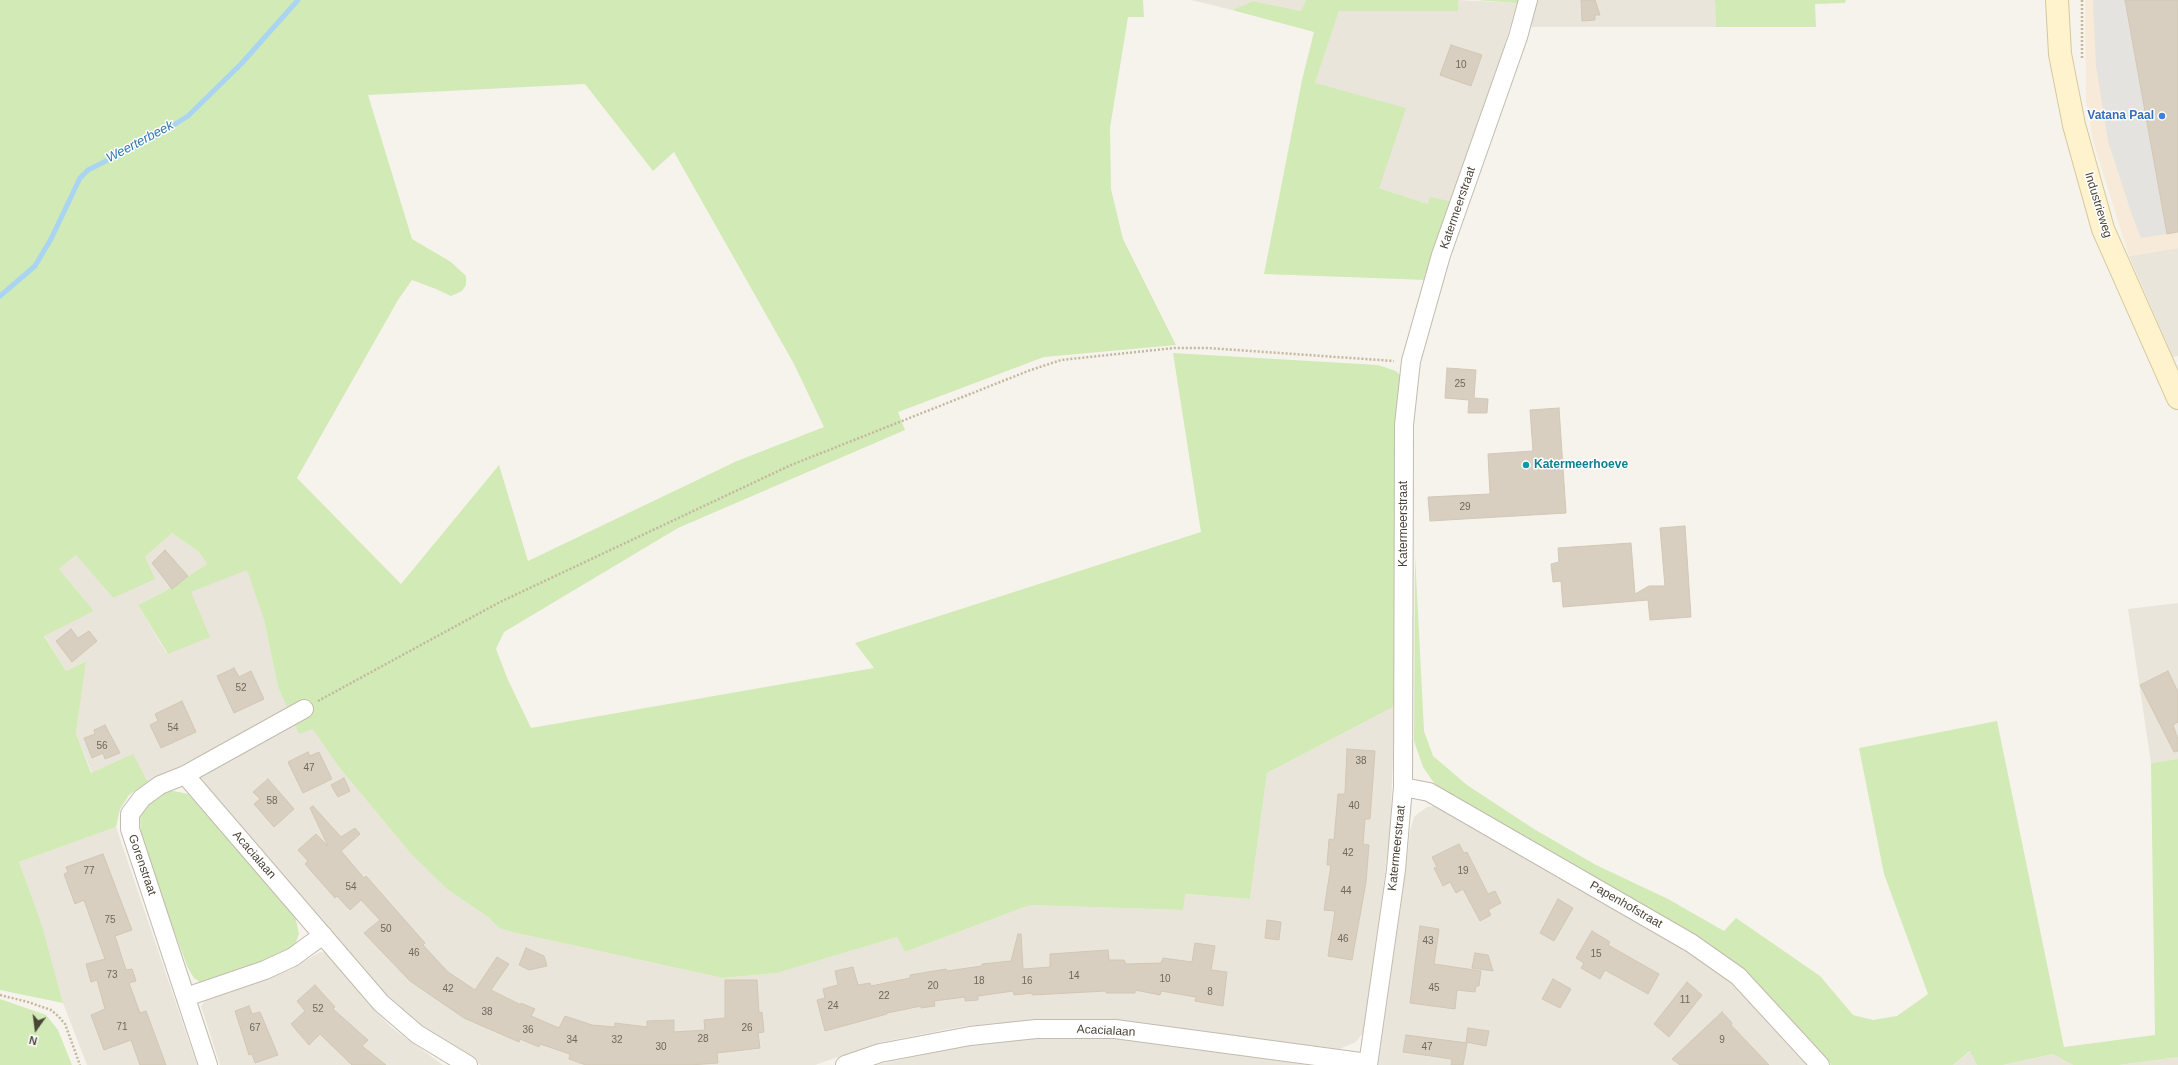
<!DOCTYPE html>
<style>
body{margin:0}
#map{position:relative;width:2178px;height:1065px;overflow:hidden;background:#f6f3ec;font-family:Arial,sans-serif}
canvas{display:block}
.north{position:absolute;left:16px;top:1009px;width:40px;height:40px;-webkit-text-stroke:3px #fff;paint-order:stroke;rotate:194deg;font-size:11px;font-weight:700;line-height:16px;text-align:center;color:#4b4439}
.north::after{content:'';display:block;margin:auto;width:14px;height:18px;background:#4b4439;clip-path:polygon(50% 0,100% 100%,50% 72%,0 100%)}
</style>
<div id="map">
<canvas width="2178" height="1065"></canvas>
<div class="north">N</div>
</div>
<script>
const ctx = document.querySelector('canvas').getContext('2d');
ctx.lineJoin = 'round';
function fill(path, color) { ctx.fillStyle = color; ctx.fill(path, 'evenodd'); }
const shape = rows => new Path2D(rows.map(r => 'M' + r).join(''));
function strokePath(path, color, width, dash) { ctx.strokeStyle = color; ctx.lineWidth = width; ctx.lineCap = dash ? 'butt' : 'round'; ctx.setLineDash(dash || []); ctx.stroke(path); }
function label(font, color, halo, rows, align = 'center') {
  ctx.font = font + ' Arial,sans-serif'; ctx.lineWidth = 3; ctx.setLineDash([]); ctx.textBaseline = 'middle'; ctx.strokeStyle = halo; ctx.fillStyle = color; for (const [text, x, y, turn = 0] of rows) {
    ctx.save(); ctx.translate(x, y); ctx.rotate((+turn || 0) * Math.PI / 180); ctx.textAlign = isNaN(turn) ? turn : align; if (halo) ctx.strokeText(text, 0, 0); ctx.fillText(text, 0, 0); ctx.restore();
  }
}
fill(shape([
 [1191,0,1306,0,1301,11,1253,1,1232,10],
 [1458,0,1517,3,1492,88,1453,202,1428,204,1379,188,1315,83,1339,11,1458,10],
 [1536,0,1715,0,1716,27,1530,27],
 [2178,248,2178,356,2173,357,2129,256],
 [172,533,199,552,207,564,162,593,138,605,167,654,191,592,247,569,264,620,278,687,289,711,148,782,133,755,92,773,76,733,85,661,66,671,44,635,94,611,59,569,76,555,113,598,145,557],
 [2178,603,2178,759,2151,763,2128,609],
 [1395,706,1390,836,1367,1007,1363,1033,1356,1042,1337,1050,1107,1020,1037,1021,965,1026,882,1042,815,1065,481,1065,438,1040,396,1008,194,776,293,722,313,728,338,766,411,854,448,890,488,917,499,928,512,932,723,978,777,973,897,937,905,952,1030,905,1182,910,1184,894,1250,899,1267,773],
 [1440,805,1679,943,1732,980,1812,1065,1378,1065,1404,885,1410,831,1414,817,1420,812,1427,807],
 [116,827,197,1065,87,1065,63,1003,42,925,19,862],
 [320,952,327,953,333,959,367,1002,391,1027,443,1065,220,1065,201,1006,206,1000,290,970],
 [1038,1038,1116,1038,1205,1049,1310,1065,875,1065,970,1045],
 [1971,1051,1977,1065,1953,1065],
 [2054,1054,2073,1065,2003,1065],
 [2178,1057,2178,1065,2119,1065]
]), '#eae5da');
fill(shape([
 [2085,0,2178,0,2178,248,2129,256,2093,141,2086,100]
]), '#f7ead8');
fill(shape([
 [0,0,1143,0,1144,17,1128,17,1110,128,1111,189,1123,239,1176,345,1044,357,898,412,905,430,678,528,504,632,496,649,508,680,531,728,874,668,855,643,1201,532,1173,353,1378,365,1396,371,1402,377,1396,436,1394,494,1395,706,1267,773,1250,899,1185,894,1183,910,1030,905,905,952,897,937,777,973,723,978,512,932,499,928,488,917,448,890,411,854,338,766,313,729,299,734,278,687,264,620,247,570,191,592,210,637,168,654,138,605,162,593,207,564,199,552,172,533,145,557,155,579,113,598,76,555,59,569,94,611,44,636,66,671,86,661,76,733,91,773,133,754,148,782,129,795,120,809,116,827,19,862,42,925,63,1003,0,990],
 [585,84,653,171,674,152,794,364,824,427,737,461,528,561,499,465,401,584,297,478,398,300,412,280,436,289,451,296,462,291,466,285,466,276,451,262,412,239,368,95],
 [1306,0,1458,0,1458,11,1339,11,1315,83,1406,108,1379,188,1428,204,1430,197,1453,202,1427,280,1264,274,1302,80,1314,32,1232,10,1253,1,1301,11],
 [1475,0,1518,0,1517,3],
 [1715,0,1846,0,1845,3,1815,4,1816,27,1716,27],
 [1415,555,1424,731,1433,756,1467,785,1534,829,1596,865,1668,899,1724,931,1736,918,1820,976,1853,1015,1873,1020,1897,1016,1928,994,1884,874,1859,748,1997,721,2064,1047,2155,1035,2151,763,2178,759,2178,1057,2119,1065,2073,1065,2053,1054,2003,1065,1977,1065,1970,1051,1953,1065,1831,1065,1750,977,1712,946,1444,794,1434,783,1423,767,1414,741],
 [169,790,188,794,295,916,299,934,296,942,289,950,204,985,194,978,188,968,141,843,140,813,149,801],
 [0,999,46,1015,58,1030,72,1065,0,1065]
]), '#d2eab5');
fill(shape([
 [2093,0,2125,0,2167,234,2141,238,2131,212,2108,141,2096,66]
]), '#e5e3e0');
strokePath(shape([
 [0,296,35,266,51,239,80,178,88,170,158,135,188,116,241,64,298,0]
]), '#a9d4f2', 5);
const building = shape([
 [1581,0,1595,0,1600,15,1595,15,1595,20,1582,21,1581,0],
 [2125,0,2178,0,2178,232,2167,234,2125,0],
 [1451,45,1482,55,1471,86,1440,75,1451,45],
 [1447,368,1476,370,1474,398,1488,399,1487,413,1468,413,1469,400,1445,398,1447,368],
 [1559,408,1566,513,1430,521,1428,497,1490,494,1488,454,1533,451,1530,410,1559,408],
 [1685,526,1691,617,1650,620,1648,600,1563,607,1561,581,1553,582,1551,564,1559,562,1558,548,1631,543,1635,594,1649,586,1665,586,1660,528,1685,526],
 [165,550,188,576,172,589,152,563,165,550],
 [71,629,78,638,89,631,97,641,72,662,56,641,71,629],
 [234,668,239,677,251,671,264,699,234,713,217,676,234,668],
 [2168,671,2178,692,2178,722,2173,725,2178,739,2178,751,2174,752,2140,685,2168,671],
 [182,701,196,732,161,748,150,725,158,721,155,714,182,701],
 [105,725,120,753,105,759,103,753,92,758,84,738,95,734,94,730,105,725],
 [1347,749,1375,751,1370,819,1365,819,1363,844,1369,845,1366,882,1352,960,1328,956,1335,911,1324,910,1331,865,1327,865,1329,839,1334,840,1338,794,1345,794,1347,749],
 [308,752,310,756,319,752,332,779,303,793,288,762,308,752],
 [344,778,350,791,338,797,331,785,344,778],
 [268,779,294,809,274,827,254,804,260,799,253,792,268,779],
 [313,806,341,837,355,828,360,834,341,851,364,878,366,876,425,943,423,945,448,972,475,990,497,957,509,964,491,990,521,1005,521,1003,535,1009,531,1016,559,1028,565,1016,592,1025,615,1027,615,1023,647,1027,647,1021,674,1020,674,1032,705,1030,704,1020,725,1018,725,980,757,980,759,1013,762,1012,764,1032,758,1033,760,1048,717,1053,718,1063,690,1065,586,1065,569,1059,570,1054,540,1044,539,1047,520,1039,519,1042,464,1018,410,981,364,933,380,920,361,900,350,910,337,896,335,898,305,864,308,861,298,850,316,834,328,846,310,808,313,806],
 [1459,844,1464,853,1467,852,1488,894,1495,891,1501,903,1488,910,1491,915,1480,921,1463,889,1456,893,1450,882,1443,886,1434,868,1437,867,1432,857,1459,844],
 [103,854,132,930,115,936,126,970,132,969,136,981,129,983,140,1013,146,1011,166,1065,140,1065,131,1040,104,1050,91,1015,105,1009,97,980,91,982,86,964,105,959,84,900,75,904,64,874,68,872,66,867,103,854],
 [1558,899,1573,908,1554,941,1540,933,1558,899],
 [1267,920,1281,922,1279,940,1265,938,1267,920],
 [1420,926,1439,929,1434,964,1481,971,1479,986,1476,986,1475,992,1457,990,1455,1009,1410,1003,1420,926],
 [1592,931,1610,942,1608,945,1659,974,1648,994,1605,970,1600,979,1581,968,1584,963,1576,958,1592,931],
 [1018,934,1021,934,1023,969,1050,967,1050,954,1108,950,1109,960,1124,960,1126,964,1161,963,1163,958,1192,962,1195,943,1215,946,1211,970,1227,972,1223,1006,1195,1001,1196,997,1161,991,1160,995,1135,990,1135,993,1106,993,1106,991,1032,995,1032,993,1014,995,1013,991,978,996,978,1000,965,1001,965,997,934,1001,935,1006,921,1008,921,1006,887,1013,887,1014,825,1031,817,1000,825,998,823,989,838,985,835,971,853,967,858,985,870,983,871,986,910,978,910,975,946,969,947,971,982,966,982,964,1011,961,1018,934],
 [526,948,544,956,547,966,529,970,519,965,526,948],
 [1475,953,1488,955,1493,971,1472,968,1475,953],
 [1553,979,1571,989,1560,1008,1542,999,1553,979],
 [1687,982,1702,995,1669,1037,1654,1024,1687,982],
 [315,985,335,1007,333,1009,368,1040,362,1046,386,1065,352,1065,320,1034,309,1045,291,1024,305,1011,297,1001,315,985],
 [249,1006,252,1014,260,1012,278,1055,255,1063,252,1054,249,1055,235,1011,249,1006],
 [1722,1012,1732,1023,1731,1025,1769,1065,1680,1065,1672,1059,1722,1012],
 [1468,1028,1489,1031,1486,1046,1466,1042,1468,1028],
 [1406,1035,1467,1043,1463,1065,1451,1065,1452,1059,1403,1052,1406,1035]
]);
fill(building, '#d8cfc1');
strokePath(building, '#d3c7b4', 1);
const street = shape([
 [185,775,381,1003,417,1034,468,1065],
 [1403,787,1429,792,1691,943,1738,976,1820,1065],
 [186,997,265,970,293,957,323,935],
 [208,1065,130,829,130,814,142,798,160,785,185,775,304,709],
 [845,1065,880,1053,970,1036,1036,1029,1115,1029,1368,1063],
 [1368,1065,1396,870,1403,787,1404,425,1411,361,1441,255,1518,37,1528,0]
]);
const secondary = shape([
 [2057,0,2060,54,2074,125,2103,229,2178,398]
]);
strokePath(street, '#c2bbae', 20);
strokePath(secondary, '#d6c79b', 24);
strokePath(shape([
 [2082,0,2082,59],
 [318,701,500,602,791,465,1028,371,1061,360,1174,348,1208,348,1394,361],
 [0,995,28,1002,51,1010,58,1016,65,1024,80,1065]
]), '#c4b79f', 2.5, [2, 2]);
strokePath(street, '#fff', 18);
strokePath(secondary, '#fff3cd', 22);
for (const [x, y, r, color] of [
 [2162,116,4,"#3f7fe0"],
 [1526,465,4,"#0f9aa8"]
]) { const dot = new Path2D(); dot.arc(x, y, r, 0, 2 * Math.PI); ctx.fillStyle = color; ctx.fill(dot); strokePath(dot, '#fff', 1.5); }
label('10px', '#6e675b', null, [
 ["10",1461,65],
 ["25",1460,384],
 ["29",1465,507],
 ["52",241,688],
 ["54",173,728],
 ["56",102,746],
 ["38",1361,761],
 ["47",309,768],
 ["58",272,801],
 ["40",1354,806],
 ["42",1348,853],
 ["77",89,871],
 ["19",1463,871],
 ["54",351,887],
 ["44",1346,891],
 ["75",110,920],
 ["50",386,929],
 ["46",1343,939],
 ["43",1428,941],
 ["46",414,953],
 ["15",1596,954],
 ["73",112,975],
 ["14",1074,976],
 ["10",1165,979],
 ["18",979,981],
 ["16",1027,981],
 ["20",933,986],
 ["45",1434,988],
 ["42",448,989],
 ["8",1210,992],
 ["22",884,996],
 ["11",1685,1000],
 ["24",833,1006],
 ["52",318,1009],
 ["38",487,1012],
 ["71",122,1027],
 ["67",255,1028],
 ["26",747,1028],
 ["36",528,1030],
 ["28",703,1039],
 ["34",572,1040],
 ["32",617,1040],
 ["9",1722,1040],
 ["30",661,1047],
 ["47",1427,1047]
]);
label('bold 12px', '#366cbe', '#fff', [
 ["Vatana Paal",2154,116]
], 'right');
label('12px', '#4b4439', '#fff', [
 ["Industrieweg",2098,205,73],
 ["Katermeerstraat",1458,208,-71],
 ["Katermeerstraat",1404,524,-90],
 ["Katermeerstraat",1397,848,-84],
 ["Acacialaan",254,855,49],
 ["Gorenstraat",142,865,71],
 ["Papenhofstraat",1626,905,30],
 ["Acacialaan",1106,1031,3]
]);
label('bold 12px', '#0d838f', '#fff', [
 ["Katermeerhoeve",1534,465]
], 'left');
label('italic 13px', '#2e7ab2', '#fff', [
 ["Weerterbeek",140,142,-28]
]);
</script>
